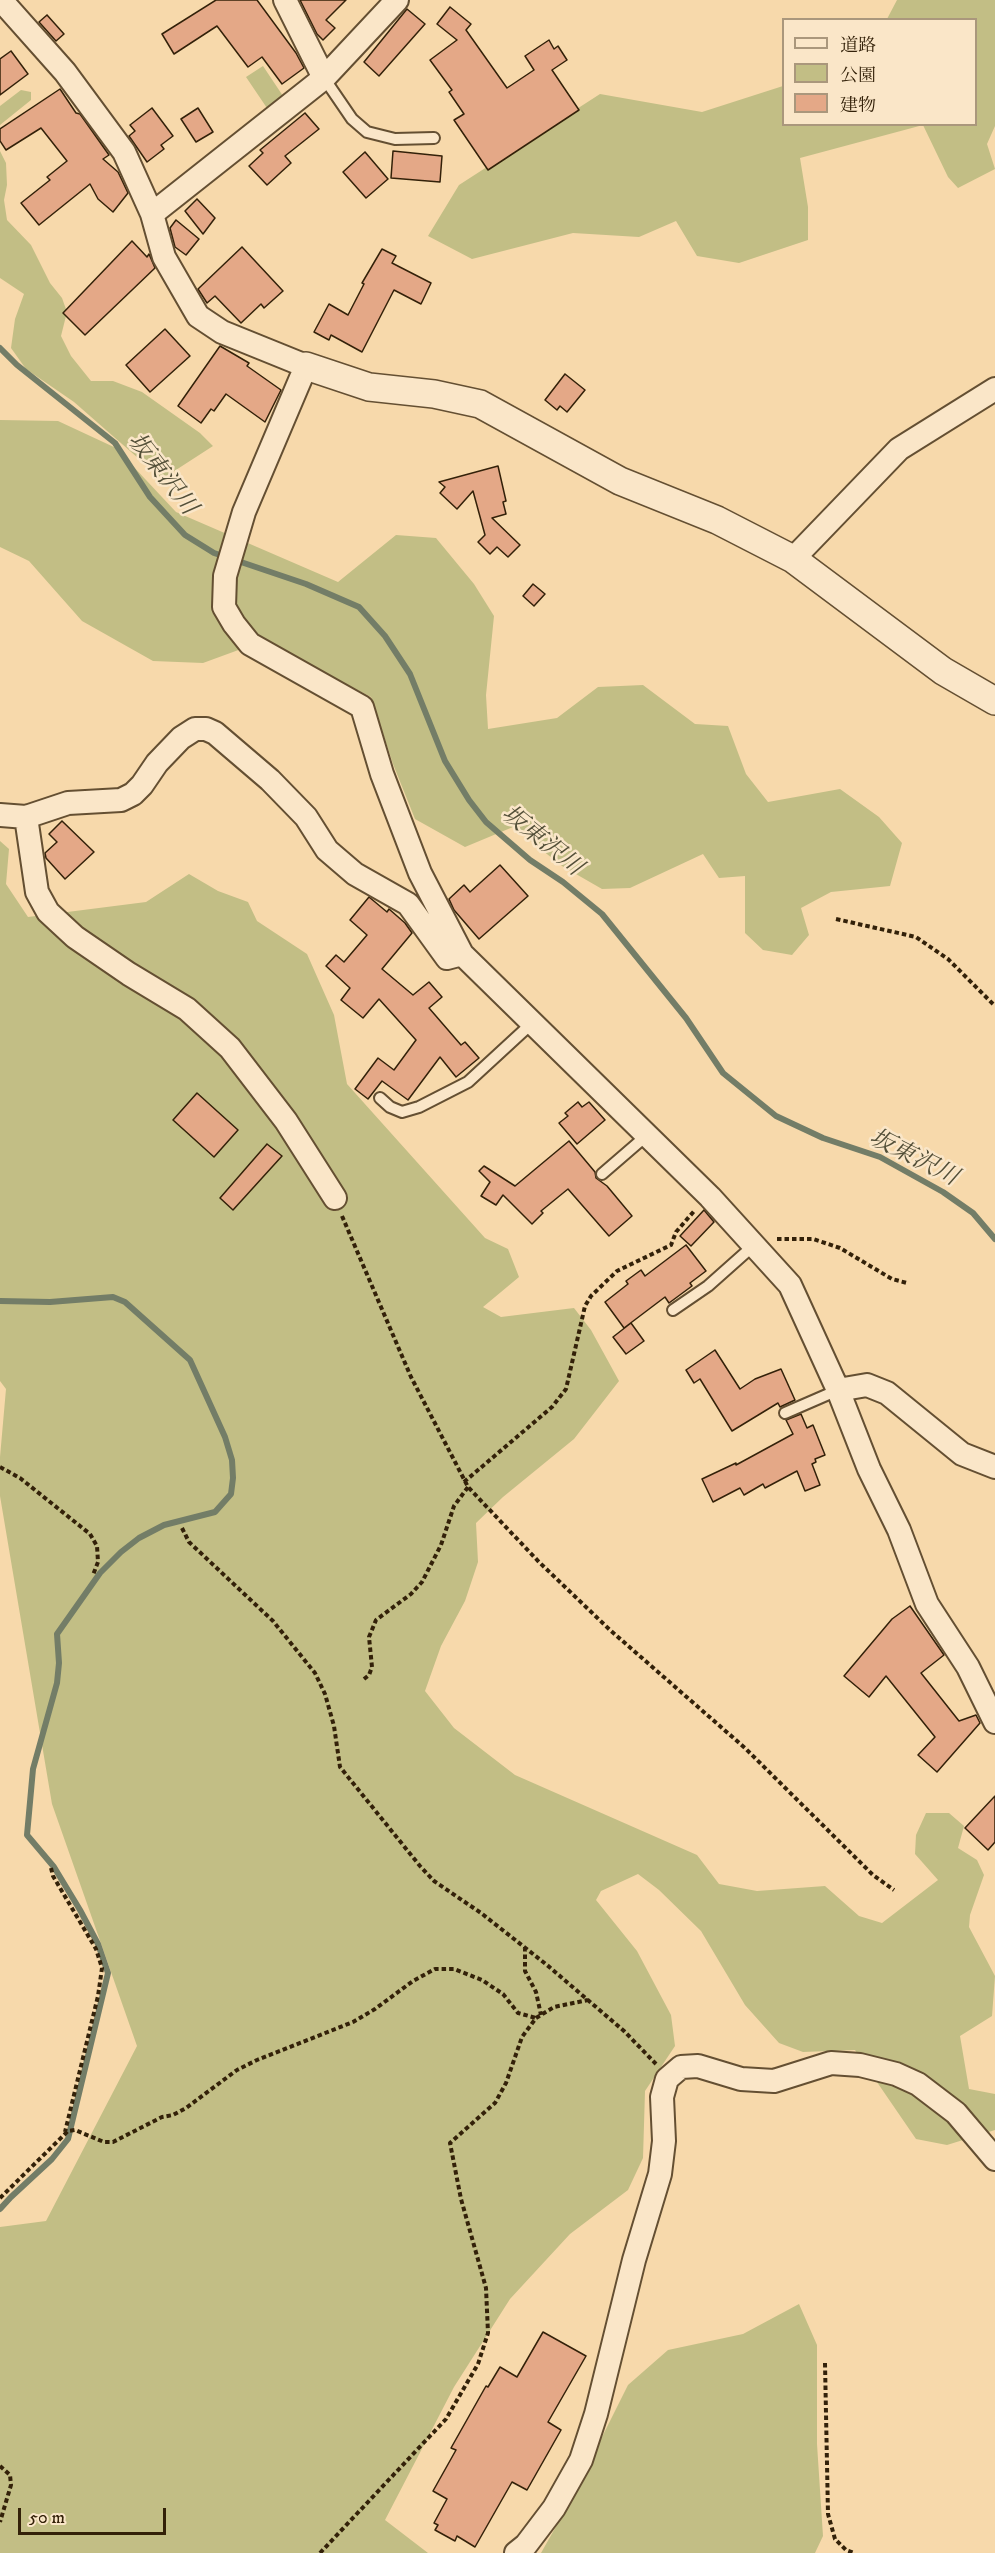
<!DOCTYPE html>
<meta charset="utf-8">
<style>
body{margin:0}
#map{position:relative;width:995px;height:2553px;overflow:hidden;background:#f7d9ab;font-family:"IM FELL DW Pica","Noto Serif JP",serif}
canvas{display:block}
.legend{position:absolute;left:782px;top:18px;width:195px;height:108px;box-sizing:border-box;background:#fae6c8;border:2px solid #aa977c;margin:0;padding:8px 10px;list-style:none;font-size:18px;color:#332109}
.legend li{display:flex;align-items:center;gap:12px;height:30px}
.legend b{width:30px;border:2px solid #aa977c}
.scale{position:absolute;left:18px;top:2508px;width:148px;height:27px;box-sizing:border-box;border:3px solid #332109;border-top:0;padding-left:8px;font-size:18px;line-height:21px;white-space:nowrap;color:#332109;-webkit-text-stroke:4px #fae6c8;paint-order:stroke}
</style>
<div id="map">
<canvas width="995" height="2553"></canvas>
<ul class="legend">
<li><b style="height:8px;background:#fae6c8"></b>道路</li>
<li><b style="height:16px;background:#c2be85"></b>公園</li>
<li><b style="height:16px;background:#e4a887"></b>建物</li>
</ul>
<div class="scale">50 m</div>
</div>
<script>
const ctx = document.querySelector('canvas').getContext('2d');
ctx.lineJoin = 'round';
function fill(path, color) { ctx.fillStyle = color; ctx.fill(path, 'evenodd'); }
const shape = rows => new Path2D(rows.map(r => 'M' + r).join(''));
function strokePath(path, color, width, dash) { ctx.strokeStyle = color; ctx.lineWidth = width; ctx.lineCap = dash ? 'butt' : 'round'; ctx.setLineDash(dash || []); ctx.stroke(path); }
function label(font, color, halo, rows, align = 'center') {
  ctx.font = font + ' "IM FELL DW Pica","Noto Serif JP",serif'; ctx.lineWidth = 5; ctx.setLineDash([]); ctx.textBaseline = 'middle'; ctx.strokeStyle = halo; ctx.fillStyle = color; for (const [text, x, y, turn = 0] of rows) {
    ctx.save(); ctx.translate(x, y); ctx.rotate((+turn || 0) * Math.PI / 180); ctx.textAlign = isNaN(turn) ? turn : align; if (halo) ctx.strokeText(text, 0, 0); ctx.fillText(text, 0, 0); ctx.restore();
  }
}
fill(shape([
 [897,0,995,0,995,126,987,144,995,169,958,188,948,177,923,125,976,124,976,20,887,19],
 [263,66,287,102,271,114,246,77],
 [783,86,784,124,923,125,800,158,808,207,808,240,739,263,697,256,676,221,639,237,573,233,472,259,428,236,459,185,600,94,702,112],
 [21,90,31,92,31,100,0,125,0,106],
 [0,151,6,163,7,185,4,200,7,220,31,245,50,283,62,298,67,312,61,336,71,356,91,381,113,381,142,392,200,433,213,446,162,479,74,402,26,369,11,348,15,319,24,294,0,278],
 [0,420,58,421,116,448,176,512,338,582,396,535,436,538,474,584,494,616,486,695,488,729,557,718,598,687,643,685,695,724,728,726,746,774,768,802,840,789,879,817,902,843,890,886,831,892,801,908,809,935,792,955,763,950,745,933,745,876,719,878,703,854,630,888,602,889,562,866,513,827,465,847,415,819,393,764,371,697,263,641,203,663,153,661,82,621,29,561,0,547],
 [0,841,9,849,6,884,28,917,146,902,189,874,218,891,248,902,257,921,307,954,334,1015,347,1084,485,1238,508,1249,519,1277,483,1307,501,1317,574,1308,591,1330,619,1381,574,1439,503,1497,476,1523,478,1562,465,1601,441,1646,425,1691,454,1728,515,1775,697,1855,719,1884,757,1891,825,1886,859,1916,882,1923,938,1880,915,1854,916,1835,926,1813,949,1813,964,1826,958,1848,977,1860,984,1875,970,1915,969,1927,995,1976,992,2016,960,2036,969,2089,995,2094,995,2130,947,2145,916,2139,855,2050,803,2052,779,2043,745,2005,701,1931,659,1890,638,1874,601,1891,596,1900,637,1951,671,2015,675,2046,645,2091,643,2158,628,2190,570,2234,510,2299,454,2387,385,2520,428,2553,0,2553,0,2227,46,2221,137,2046,52,1804,0,1496,0,1457,6,1389,0,1381],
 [799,2304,817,2345,817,2444,823,2536,815,2553,541,2553,567,2507,628,2385,668,2350,743,2334]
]), '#c2be85');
strokePath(shape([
 [0,348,17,365,115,443,150,497,185,535,214,553,226,557],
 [235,560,306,584,359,607,385,636,410,674,445,761,469,800,486,822,530,860,563,882,602,914,686,1018,723,1073,776,1116,823,1138,880,1157,943,1192,973,1213,995,1239],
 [0,1301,50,1302,113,1297,125,1302,190,1360,225,1437,232,1460,233,1478,231,1494,215,1512,164,1525,139,1538,121,1552,100,1573,57,1634,59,1663,57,1683,33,1769,27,1835,54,1867,80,1910,98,1944,108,1973,68,2139,52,2159,11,2197,0,2209]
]), '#737d67', 6);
const building = shape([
 [216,0,257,0,296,53,304,68,282,84,262,57,248,67,217,26,174,54,162,34,216,0],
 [300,0,346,0,326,20,335,28,323,40,317,34,300,0],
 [450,7,471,24,466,30,507,88,534,70,525,56,549,40,554,49,558,46,567,60,552,70,579,110,488,170,454,120,464,114,449,92,452,90,430,60,457,40,437,24,450,7],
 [407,9,425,24,379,76,364,62,407,9],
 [47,15,64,34,56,41,39,22,47,15],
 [11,51,28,74,0,95,0,59,11,51],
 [60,89,76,113,80,114,109,155,103,159,118,172,128,193,113,212,98,199,90,184,39,225,21,203,50,180,47,177,67,161,41,128,6,150,0,141,0,129,60,89],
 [152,108,173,136,161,145,164,149,147,162,129,136,135,131,130,125,152,108],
 [198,108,213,132,196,142,181,119,198,108],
 [305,113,319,129,285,156,291,163,267,185,249,166,263,153,260,150,305,113],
 [393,151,442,156,440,182,391,178,393,151],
 [365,152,388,179,366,198,343,172,365,152],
 [197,199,215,218,203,234,185,211,197,199],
 [176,220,199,239,186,255,175,247,170,228,176,220],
 [132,241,147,257,149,254,155,268,85,335,63,313,132,241],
 [242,247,283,291,264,308,261,304,241,323,215,296,207,303,198,289,242,247],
 [382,249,396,256,392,263,431,283,421,304,394,290,362,352,331,335,329,340,314,332,329,304,348,315,364,284,362,283,382,249],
 [165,329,190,356,150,392,126,365,165,329],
 [220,346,249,363,247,366,281,390,265,422,226,394,214,411,211,409,201,423,178,406,220,346],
 [565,374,585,390,567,412,560,406,557,410,545,400,565,374],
 [498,466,506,501,503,502,506,514,492,518,520,545,508,557,497,547,490,554,478,542,485,535,473,491,457,509,440,493,445,487,439,482,498,466],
 [533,584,545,594,534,606,523,596,533,584],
 [62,821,94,852,65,879,46,858,45,853,57,842,49,834,62,821],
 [500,865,528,896,479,939,454,910,449,899,464,885,470,892,500,865],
 [369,897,387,912,389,909,405,923,412,933,382,969,413,995,429,982,442,997,429,1008,461,1045,465,1042,479,1058,456,1077,440,1057,408,1100,382,1081,368,1099,355,1089,378,1058,394,1070,416,1040,379,999,363,1018,341,1000,350,988,326,966,336,955,344,962,367,935,350,920,369,897],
 [197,1093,238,1130,214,1157,173,1120,197,1093],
 [578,1102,582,1107,589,1102,605,1120,577,1144,559,1123,568,1116,565,1113,578,1102],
 [569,1141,595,1172,596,1178,607,1186,632,1216,609,1236,568,1189,541,1211,543,1213,532,1224,503,1195,496,1205,481,1196,490,1182,479,1171,484,1166,515,1186,569,1141],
 [267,1144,282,1156,233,1210,220,1198,267,1144],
 [704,1210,714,1222,691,1246,680,1236,704,1210],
 [686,1245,706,1271,690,1283,692,1286,669,1303,665,1297,624,1328,605,1302,628,1284,626,1281,641,1270,645,1276,686,1245],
 [631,1323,644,1341,626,1354,613,1337,631,1323],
 [715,1350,740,1389,755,1379,781,1369,795,1400,780,1407,778,1403,732,1431,700,1379,694,1383,686,1370,715,1350],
 [801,1414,807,1428,813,1425,825,1455,815,1459,816,1462,812,1464,820,1485,805,1491,797,1471,765,1488,763,1484,744,1495,740,1488,713,1502,702,1479,736,1463,736,1465,793,1434,786,1420,801,1414],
 [910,1606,944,1655,921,1673,959,1721,976,1715,980,1723,937,1772,918,1755,935,1737,886,1676,869,1697,844,1676,892,1619,910,1606],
 [995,1796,995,1842,988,1850,965,1828,995,1796],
 [543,2332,586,2356,548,2422,561,2430,527,2490,512,2482,475,2547,457,2536,455,2541,435,2530,438,2525,434,2523,447,2499,433,2491,456,2450,451,2448,486,2386,488,2387,500,2367,517,2377,543,2332]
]);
fill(building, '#e4a887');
strokePath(building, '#332109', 1.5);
const service = shape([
 [324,78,352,119,367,132,395,139,434,138],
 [380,1098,390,1107,402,1112,419,1107,468,1082,531,1024],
 [602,1174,646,1136],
 [673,1310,708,1286,753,1246],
 [785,1413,838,1390]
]);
const minor = shape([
 [1,0,65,72,124,152,152,214,164,257,198,316,222,332,306,366,244,512,225,576,224,607,234,624,250,644,362,707,382,774,420,873,462,954,710,1197,790,1285,838,1390,869,1469,899,1530,927,1604,968,1667,995,1722],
 [285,0,324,78],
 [152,214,324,78,397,0],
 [793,559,899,449,995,389],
 [0,815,26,817,68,803,121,800,133,794,142,785,157,763,181,738,195,729,206,729,215,733,270,780,306,817,327,850,355,874,408,904,447,958,462,954],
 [26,817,37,892,48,912,75,937,129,974,187,1009,230,1048,286,1121,335,1198],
 [838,1390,867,1385,887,1393,962,1454,995,1467],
 [516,2553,526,2545,554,2508,581,2460,596,2414,634,2260,660,2174,664,2141,662,2097,667,2079,681,2067,698,2066,741,2079,774,2081,831,2063,860,2065,896,2074,918,2084,956,2113,995,2159]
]);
const tertiary = shape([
 [306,366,369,387,434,394,480,404,620,481,717,520,793,559,943,671,995,701]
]);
strokePath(service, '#644f32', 14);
strokePath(minor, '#644f32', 26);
strokePath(tertiary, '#644f32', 30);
strokePath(shape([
 [836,919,916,937,948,959,995,1006],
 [342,1216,411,1377,468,1487,539,1562,610,1630,745,1748,873,1875,894,1890],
 [777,1239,813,1239,840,1248,892,1279,907,1283],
 [0,1467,20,1478,90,1534,97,1546,98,1562,93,1575],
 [464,1482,552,1407,566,1389,585,1306,591,1296,617,1271,671,1245,676,1232,695,1210],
 [182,1528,189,1542,273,1621,315,1673,325,1694,334,1726,340,1767,420,1866,434,1881,481,1913,547,1965,624,2031,656,2064],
 [364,1679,369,1675,372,1667,369,1637,376,1620,411,1594,422,1582,441,1545,454,1506,468,1487],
 [51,1868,53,1876,96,1949,102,1968,98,1996,65,2132],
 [525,1947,525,1971,536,1992,541,2015],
 [0,2198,68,2131,75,2130,104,2142,113,2142,162,2117,173,2115,186,2108,237,2070,257,2060,353,2022,375,2009,413,1981,435,1969,454,1969,482,1980,503,1994,518,2013,536,2018],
 [825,2363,828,2514,835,2539,846,2550,854,2553],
 [0,2466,10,2475,11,2485,0,2522],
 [320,2553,446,2419,478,2364,488,2333,486,2288,461,2199,450,2143,495,2103,506,2083,522,2037,536,2018,554,2007,588,2000]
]), '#332109', 4, [4.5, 3]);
strokePath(service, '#fae6c8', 10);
strokePath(minor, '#fae6c8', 22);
strokePath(tertiary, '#fae6c8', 27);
label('italic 24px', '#534f38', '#fae6c8', [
 ["坂東沢川",161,475,52],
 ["坂東沢川",541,842,39],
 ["坂東沢川",913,1159,27]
]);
</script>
